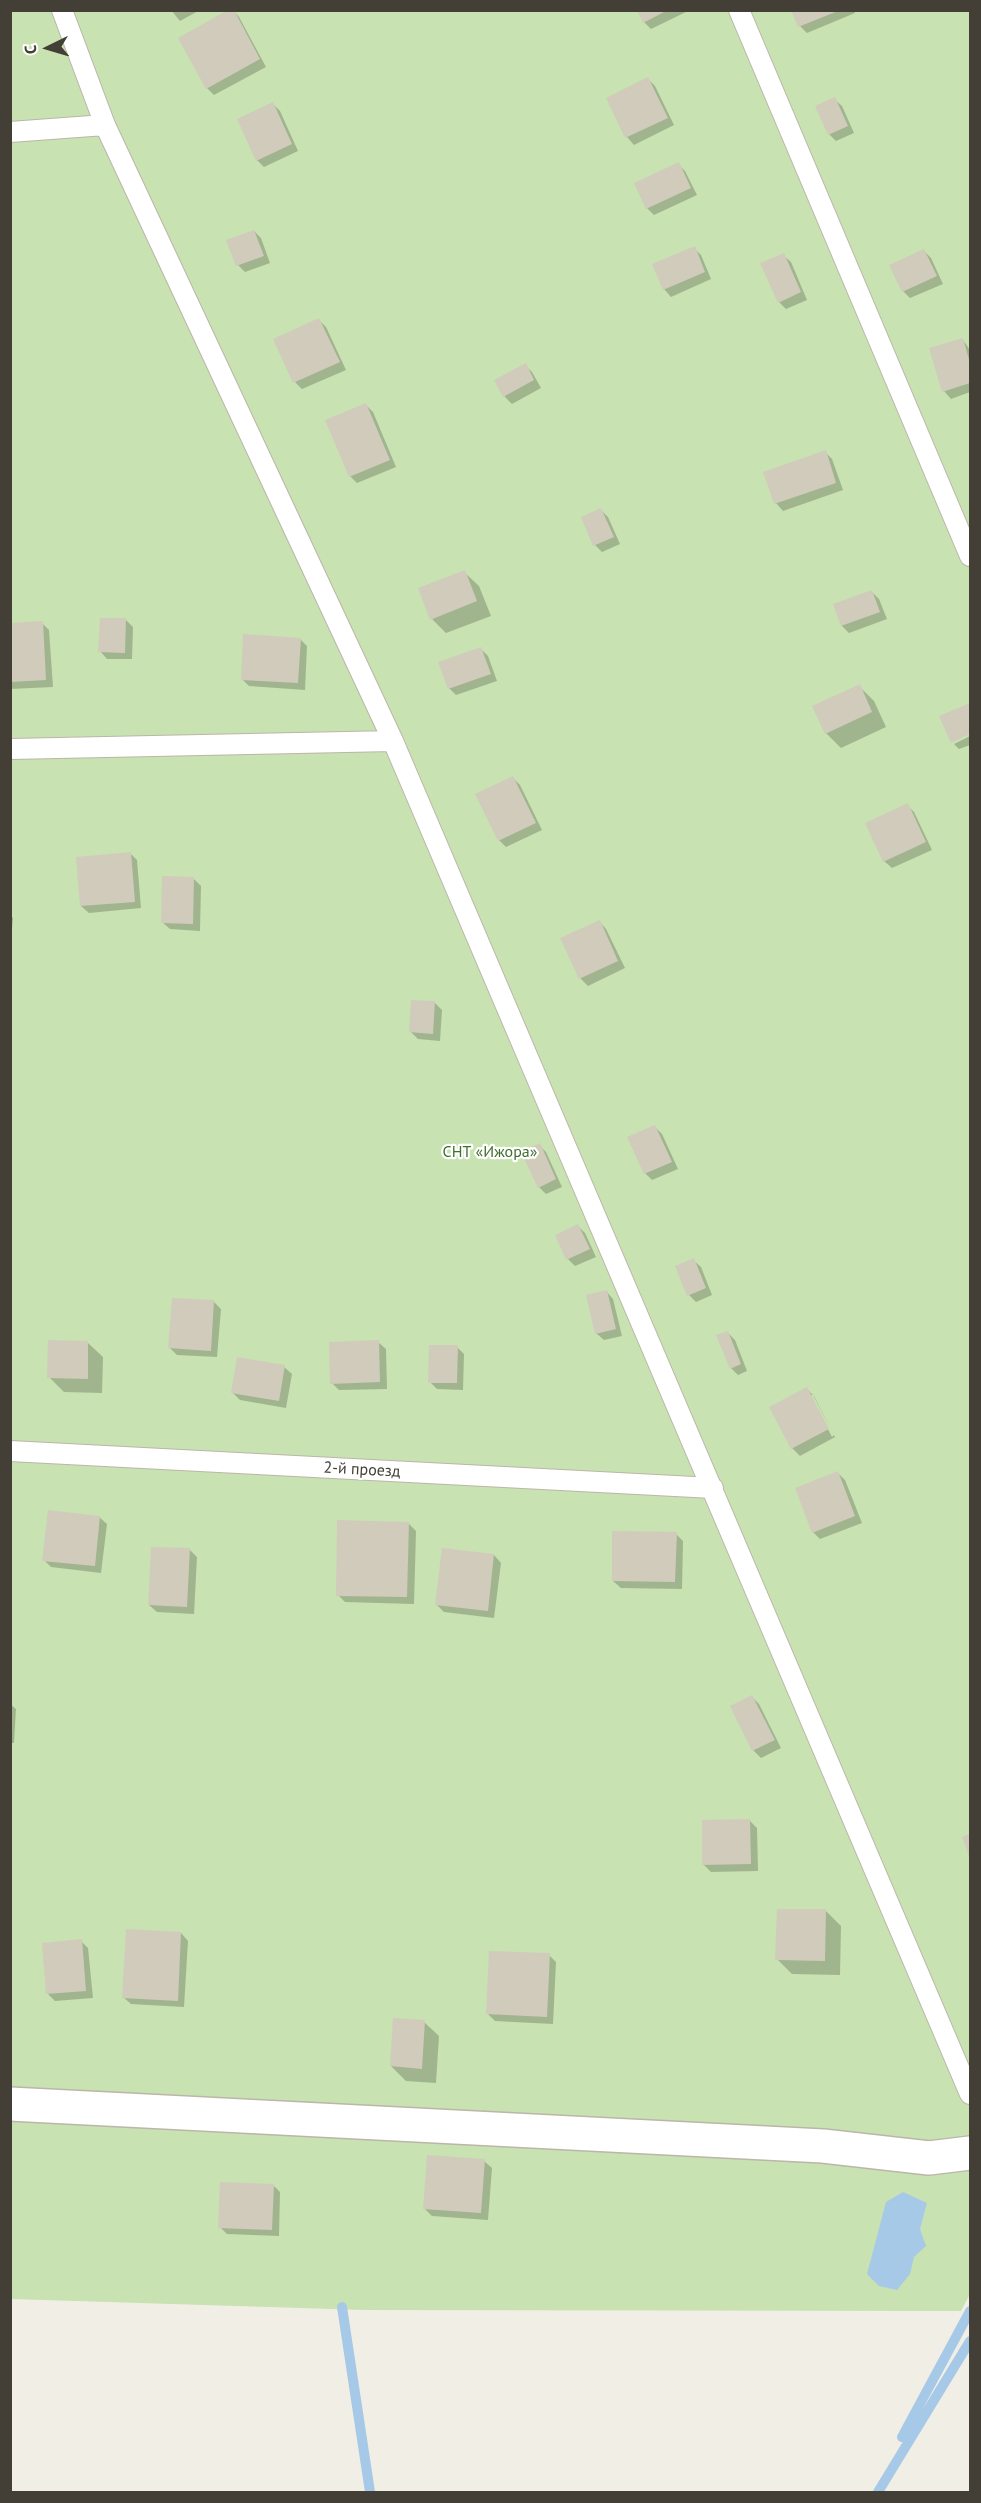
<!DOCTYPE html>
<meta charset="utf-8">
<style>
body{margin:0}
#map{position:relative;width:981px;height:2503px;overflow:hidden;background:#f1eee5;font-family:"PT Sans",sans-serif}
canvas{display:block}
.frame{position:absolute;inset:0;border:12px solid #433f36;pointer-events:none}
.north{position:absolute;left:18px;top:18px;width:60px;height:60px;-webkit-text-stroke:4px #fff;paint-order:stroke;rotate:265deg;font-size:16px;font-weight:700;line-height:24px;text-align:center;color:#433f36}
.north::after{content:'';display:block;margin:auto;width:21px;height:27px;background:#433f36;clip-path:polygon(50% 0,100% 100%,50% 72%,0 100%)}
</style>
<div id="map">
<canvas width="981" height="2503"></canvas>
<div class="frame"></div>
<div class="north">С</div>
</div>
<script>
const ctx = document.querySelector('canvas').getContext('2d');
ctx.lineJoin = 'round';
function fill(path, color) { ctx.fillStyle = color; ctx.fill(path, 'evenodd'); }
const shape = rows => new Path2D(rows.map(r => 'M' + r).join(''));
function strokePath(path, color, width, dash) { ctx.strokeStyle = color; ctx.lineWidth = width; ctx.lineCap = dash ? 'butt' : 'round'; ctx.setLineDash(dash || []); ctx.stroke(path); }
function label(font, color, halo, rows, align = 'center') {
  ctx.font = font + ' "PT Sans",sans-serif'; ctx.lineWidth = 4.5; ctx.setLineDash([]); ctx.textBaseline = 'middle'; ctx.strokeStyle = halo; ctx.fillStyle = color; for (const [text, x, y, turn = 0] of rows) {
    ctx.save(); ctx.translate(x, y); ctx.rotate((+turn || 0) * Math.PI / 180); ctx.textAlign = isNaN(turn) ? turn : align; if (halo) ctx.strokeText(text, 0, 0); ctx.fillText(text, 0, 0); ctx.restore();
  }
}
fill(shape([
 [11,11,970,11,970,2294,961,2311,365,2310,11,2299]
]), '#c8e2b2');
fill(shape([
 [903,2192,927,2203,920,2229,926,2246,914,2257,910,2274,897,2290,879,2286,867,2274,886,2202]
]), '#a7c9e8');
fill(shape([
 [171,10,200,10,180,21],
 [233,10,239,17,266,67,214,95,207,88],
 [639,10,685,10,686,12,651,29,644,22],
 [793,10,854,10,855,13,807,33,800,26],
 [648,79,655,86,674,125,634,145,627,137,608,98],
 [834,99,842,106,854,133,836,141,829,134],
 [273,104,280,111,298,151,264,167,257,160],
 [678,164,685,171,697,195,654,215,647,208],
 [254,231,261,238,270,263,245,272,238,265],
 [694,248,701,255,711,279,671,297,664,289],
 [924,251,931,258,943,284,910,298,903,291],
 [783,255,791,262,807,300,786,309,779,302],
 [319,320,326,327,346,370,302,389,295,382],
 [963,340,970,350,970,392,951,399,944,391],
 [525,365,532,372,541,388,512,404,505,397,496,381],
 [366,405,373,412,396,467,357,483,350,476],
 [825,452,832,459,843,490,783,511,776,503],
 [601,510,608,517,620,544,602,552,595,545],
 [464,572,479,586,491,616,446,633,432,619],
 [872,592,879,599,887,619,849,633,842,626,835,605],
 [126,620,133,627,132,659,107,659,100,651],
 [42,623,49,630,53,687,10,689,10,625],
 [300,639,307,646,305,690,249,686,242,679],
 [481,649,488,656,497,681,456,695,449,688],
 [859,686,874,701,886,727,841,748,826,733],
 [970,736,970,745,959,749,954,744],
 [513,778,520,785,542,830,506,847,499,840],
 [907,805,914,812,932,850,892,868,884,861],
 [130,853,137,860,141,908,89,913,81,906],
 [194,879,201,886,200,931,170,929,162,922],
 [10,915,13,918,11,940,10,940],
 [599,921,606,929,625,968,588,986,581,979,562,939],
 [435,1003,442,1010,440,1041,418,1039,411,1032],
 [655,1127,662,1134,678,1169,652,1180,645,1173],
 [539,1145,546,1152,562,1187,546,1194,539,1187],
 [578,1226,585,1233,596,1257,575,1266,568,1259],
 [693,1260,701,1267,712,1295,696,1302,689,1295],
 [606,1291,613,1299,622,1336,604,1340,596,1333],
 [214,1302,221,1309,217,1357,177,1355,170,1348],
 [727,1332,735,1340,747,1371,738,1375,731,1368],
 [378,1342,386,1349,387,1389,339,1390,332,1383],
 [88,1343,103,1357,102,1393,64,1392,49,1377],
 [457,1347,464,1354,463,1390,437,1389,430,1382],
 [284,1367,292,1374,286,1408,240,1400,232,1392],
 [807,1389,814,1396,835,1437,800,1456,792,1448,771,1408],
 [810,1395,813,1395,834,1435,832,1437],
 [838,1473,845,1480,862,1523,820,1539,813,1532],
 [99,1517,107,1524,101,1573,51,1567,44,1560],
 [408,1523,416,1531,414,1604,345,1602,338,1595],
 [676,1534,683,1541,682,1589,621,1588,613,1581],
 [190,1550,197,1557,194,1614,157,1612,149,1605],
 [494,1555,501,1563,494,1618,444,1612,437,1605],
 [752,1697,759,1704,781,1748,761,1758,754,1751,732,1707],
 [10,1704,16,1709,14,1743,10,1743],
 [750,1821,757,1828,758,1871,711,1872,703,1864],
 [826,1911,841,1926,840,1975,792,1974,777,1959],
 [181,1933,188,1941,184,2007,131,2004,123,1997],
 [81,1941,88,1948,93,1998,55,2001,48,1994],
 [549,1955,556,1962,553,2024,495,2021,488,2014],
 [424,2022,439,2036,436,2083,406,2081,391,2066],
 [484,2161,492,2168,488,2220,432,2216,425,2209],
 [273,2185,280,2192,279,2236,227,2234,220,2227]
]), '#0003');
strokePath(shape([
 [342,2307,370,2492],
 [902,2437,970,2311],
 [878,2492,970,2341]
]), '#a7c9e8', 10);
fill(shape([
 [228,10,234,10,260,59,206,89,178,38],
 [637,10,668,10,643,23],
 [791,10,838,10,838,11,798,27],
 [648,77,668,118,625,138,606,98],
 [835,97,848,126,828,135,815,106],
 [273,102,292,144,256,161,237,119],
 [679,162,691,188,646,209,634,183],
 [254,230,264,256,236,266,226,240],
 [695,246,705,272,663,290,652,264],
 [924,249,937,276,902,292,889,265],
 [784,253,801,292,778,303,760,263],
 [319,318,340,362,293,383,273,339],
 [963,338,970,363,970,383,942,392,929,348],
 [526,363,534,380,503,397,494,380],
 [366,403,390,460,349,477,325,420],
 [826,450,836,483,774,504,763,472],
 [601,508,614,537,593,546,581,517],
 [465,570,477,601,430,620,418,588],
 [872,590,880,612,841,626,833,604],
 [100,618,126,618,125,653,98,652],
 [43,621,46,680,10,682,10,623],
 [243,634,301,638,298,683,241,680],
 [481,647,491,674,448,689,438,662],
 [860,684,872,712,825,734,812,706],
 [970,703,970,734,951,743,939,716],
 [513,776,536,823,498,841,475,794],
 [908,803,926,842,883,862,865,823],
 [131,852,135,902,80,906,76,857],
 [162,876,194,877,193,924,161,923],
 [600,920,618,961,579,979,560,938],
 [411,1000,435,1001,433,1034,409,1032],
 [655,1125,672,1162,644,1174,627,1137],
 [540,1143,556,1179,538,1188,521,1152],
 [578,1224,590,1249,566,1260,555,1235],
 [694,1258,706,1288,687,1296,675,1266],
 [607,1290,616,1329,595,1334,586,1295],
 [172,1298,214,1300,211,1351,168,1348],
 [728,1331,741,1364,730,1369,716,1335],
 [48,1340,88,1341,88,1379,47,1378],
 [379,1340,380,1382,330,1384,329,1342],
 [429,1345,458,1345,457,1383,428,1383],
 [237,1357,285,1365,279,1401,231,1393],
 [807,1387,829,1429,791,1449,769,1407],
 [838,1471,855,1516,812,1533,795,1488],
 [48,1510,100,1516,95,1566,42,1561],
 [337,1520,409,1522,407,1597,336,1596],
 [612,1531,677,1532,675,1582,612,1581],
 [151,1547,190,1548,187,1607,148,1605],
 [442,1548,494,1554,488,1611,435,1605],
 [752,1695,775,1740,752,1751,730,1706],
 [750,1819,751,1864,702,1865,702,1820],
 [970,1834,970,1859,962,1837],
 [777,1909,826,1909,825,1961,775,1960],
 [126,1929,181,1932,178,2001,122,1998],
 [82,1939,86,1991,46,1994,42,1943],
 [489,1951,550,1953,547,2017,486,2014],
 [393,2018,425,2020,422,2069,390,2066],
 [427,2155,485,2159,481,2213,423,2209],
 [220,2182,274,2184,272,2230,218,2228]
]), '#d1cbbc');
const service = shape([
 [62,10,105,125,393,741,970,2094],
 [739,10,970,556],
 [10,132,105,125],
 [10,749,393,741],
 [10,1451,713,1488]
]);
const minor = shape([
 [10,2104,823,2146,929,2158,970,2153]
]);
strokePath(service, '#bbb6a9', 22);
strokePath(minor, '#bbb6a9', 36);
strokePath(service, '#fff', 20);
strokePath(minor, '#fff', 33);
label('16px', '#426e2f', '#fff', [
 ["СНТ «Ижора»",490,1152]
]);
label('16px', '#433f36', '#fff', [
 ["2-й проезд",362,1470,3]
]);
</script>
